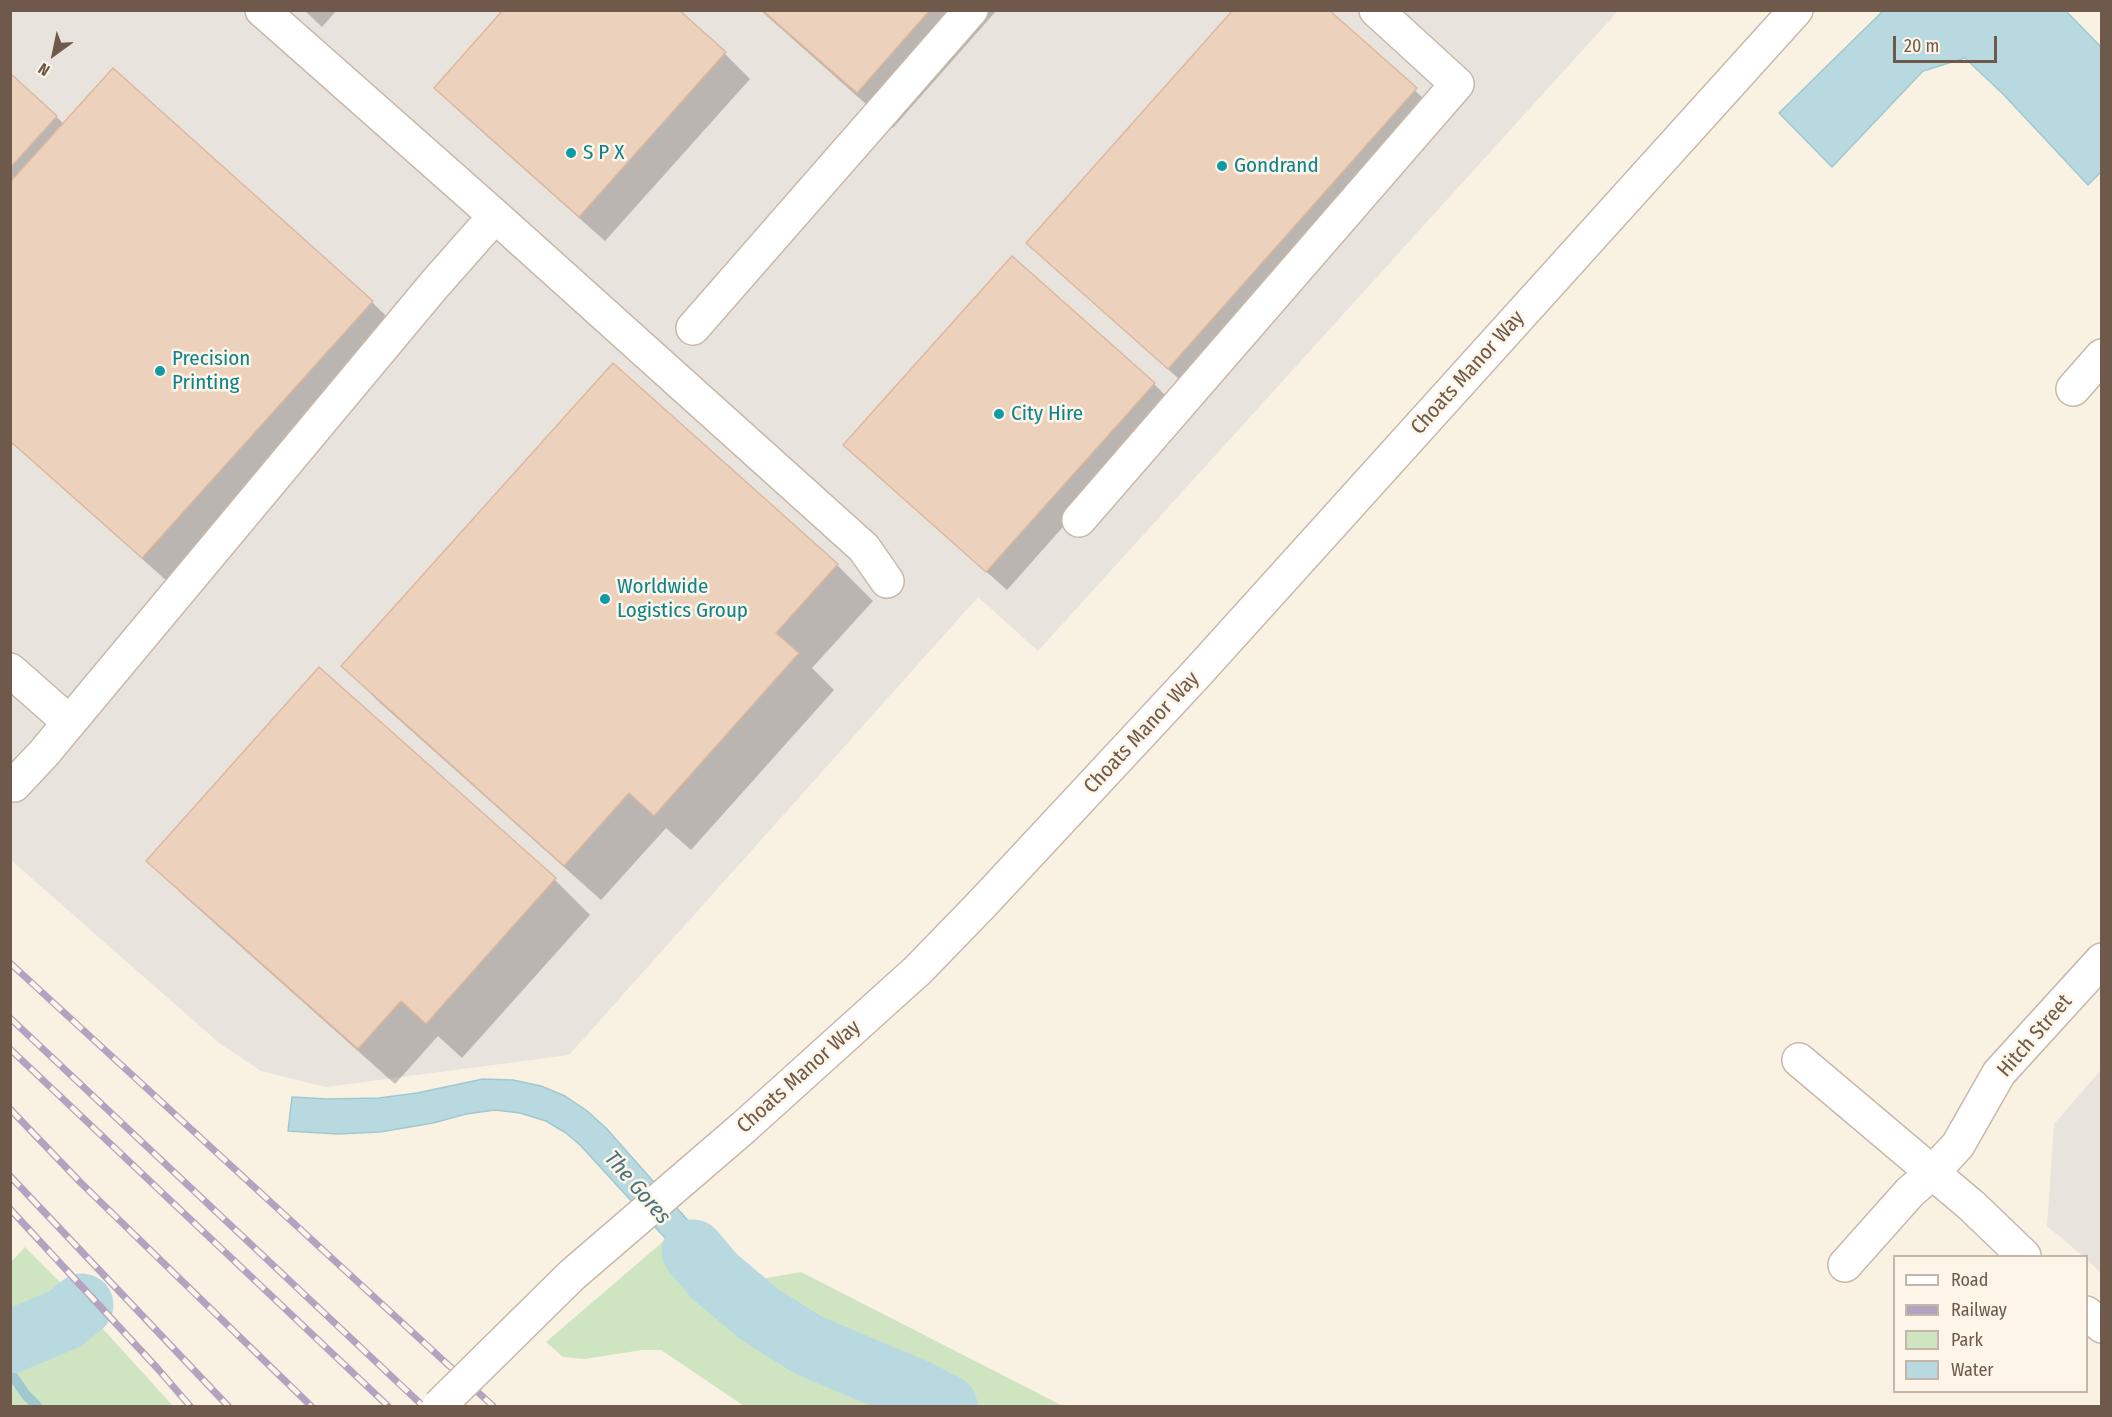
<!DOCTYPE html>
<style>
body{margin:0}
#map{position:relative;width:2112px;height:1417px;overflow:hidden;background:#f9f1e2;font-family:"Fira Sans Condensed",sans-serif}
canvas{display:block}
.frame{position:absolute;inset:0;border:12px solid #6e594b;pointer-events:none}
.legend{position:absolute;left:1893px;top:1255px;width:195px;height:138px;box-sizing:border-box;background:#fdf5e7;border:2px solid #c4b7a9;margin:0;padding:8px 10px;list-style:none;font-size:18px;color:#6e594b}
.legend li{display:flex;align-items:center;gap:12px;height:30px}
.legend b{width:30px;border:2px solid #c4b7a9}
.north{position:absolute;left:24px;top:24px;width:60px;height:60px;-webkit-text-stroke:4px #fdf5e7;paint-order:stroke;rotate:213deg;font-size:16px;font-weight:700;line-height:24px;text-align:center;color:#6e594b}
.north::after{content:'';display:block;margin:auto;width:21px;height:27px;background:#6e594b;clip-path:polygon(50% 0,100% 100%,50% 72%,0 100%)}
.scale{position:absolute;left:1893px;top:36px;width:104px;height:27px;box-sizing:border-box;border:3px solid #6e594b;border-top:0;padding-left:8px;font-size:18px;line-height:21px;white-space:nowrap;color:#6e594b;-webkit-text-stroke:4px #fdf5e7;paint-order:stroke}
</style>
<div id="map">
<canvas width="2112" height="1417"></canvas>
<div class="frame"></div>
<ul class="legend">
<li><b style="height:8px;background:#fff"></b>Road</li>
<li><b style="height:8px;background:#b4a3c0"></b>Railway</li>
<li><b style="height:16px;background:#cfe5c2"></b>Park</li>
<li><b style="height:16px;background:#b9d9e0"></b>Water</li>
</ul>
<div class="north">N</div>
<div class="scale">20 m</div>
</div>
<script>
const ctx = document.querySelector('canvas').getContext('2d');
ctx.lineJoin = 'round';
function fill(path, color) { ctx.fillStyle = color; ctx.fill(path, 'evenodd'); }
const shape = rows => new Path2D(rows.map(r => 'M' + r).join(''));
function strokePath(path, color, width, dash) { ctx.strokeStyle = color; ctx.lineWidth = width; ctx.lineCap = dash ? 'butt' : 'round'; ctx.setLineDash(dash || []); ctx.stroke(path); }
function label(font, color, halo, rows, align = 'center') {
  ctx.font = font + ' "Fira Sans Condensed",sans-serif'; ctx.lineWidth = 5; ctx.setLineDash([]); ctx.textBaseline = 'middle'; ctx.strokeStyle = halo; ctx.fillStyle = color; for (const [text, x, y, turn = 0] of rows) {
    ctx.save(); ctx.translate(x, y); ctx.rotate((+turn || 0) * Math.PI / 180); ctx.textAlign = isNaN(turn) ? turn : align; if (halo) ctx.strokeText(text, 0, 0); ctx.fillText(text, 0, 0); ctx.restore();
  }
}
fill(shape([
 [11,11,1618,11,1038,651,978,597,569,1055,326,1087,261,1071,219,1043,11,860],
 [2101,1070,2101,1273,2087,1260,2086,1256,2083,1256,2047,1226,2054,1124]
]), '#e9e3dd');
fill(shape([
 [666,1239,710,1288,801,1272,1063,1406,744,1406,661,1350,642,1350,584,1359,563,1357,546,1342],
 [25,1247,64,1286,173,1406,11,1406,11,1262]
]), '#cfe5c2');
const water = shape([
 [1884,10,2066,11,2101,47,2101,172,2088,185,2003,94,1965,58,1923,71,1832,167,1779,113,1884,10],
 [483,1079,513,1080,541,1086,565,1096,586,1110,606,1128,730,1268,770,1297,742,1322,581,1146,566,1133,546,1121,520,1113,495,1110,466,1114,433,1123,380,1132,338,1134,288,1131,292,1097,327,1099,379,1098,417,1093,483,1079]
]);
fill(water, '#b9d9e0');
strokePath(water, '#a0c8d1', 1.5);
fill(shape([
 [304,10,337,10,322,27],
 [760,10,997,10,893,128],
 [1327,10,1435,109,1188,387,1048,262],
 [725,54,750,79,605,241,461,113,436,88],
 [10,75,64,124,372,302,397,327,168,582,10,441],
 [613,365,837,565,873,601,812,668,834,690,691,850,666,828,601,900,379,702,343,666],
 [1154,384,1173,403,1007,590,865,464],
 [148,860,555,880,590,915,462,1058,438,1036,395,1084,184,896]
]), '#0003');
strokePath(shape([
 [10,1372,26,1395,37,1406]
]), '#a0c8d1', 10);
strokePath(shape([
 [693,1251,714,1276,759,1314,808,1345,917,1391,946,1406],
 [10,1342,65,1319,82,1305]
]), '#b9d9e0', 63);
const building = shape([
 [503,10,679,10,726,52,579,217,434,88,503,10],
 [762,10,930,10,857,93,762,10],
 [1233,10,1329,10,1417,88,1168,369,1026,243,1233,10],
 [113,68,373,301,142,558,10,441,10,182,113,68],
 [10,73,57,116,10,168,10,73],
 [1012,256,1155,383,986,572,843,445,1012,256],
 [613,363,838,564,776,633,799,653,654,816,629,793,564,866,341,666,613,363],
 [319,667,556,878,426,1024,401,1001,358,1049,146,861,319,667]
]);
fill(building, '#ecd1bd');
strokePath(building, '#dcb89f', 1.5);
const minor = shape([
 [262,10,495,216,864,548,887,581],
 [693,328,971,10],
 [2073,389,2102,356],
 [1079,520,1457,84,1376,10],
 [10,670,69,722],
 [10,781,14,785,44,753,435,284,495,216],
 [982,904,1198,672,1796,10],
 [1799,1060,1972,1206,2024,1256],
 [1845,1265,1910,1192,1932,1173,1958,1145,1999,1073,2102,960],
 [2086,1313,2102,1326]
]);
strokePath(minor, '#c8b9aa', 36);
strokePath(minor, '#fff', 33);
const rail = shape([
 [10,963,493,1406],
 [10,1018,423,1406],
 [10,1049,388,1406],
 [10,1109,82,1184,311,1406],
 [10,1176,228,1406],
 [10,1209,158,1369,190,1406]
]);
strokePath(rail, '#b4a3c0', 7);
strokePath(rail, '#fdf5e7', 4.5, [14]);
const minorBridge = shape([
 [439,1406,572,1275,744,1127,918,970,982,904]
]);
strokePath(minorBridge, '#c8b9aa', 36, []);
strokePath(minorBridge, '#fff', 33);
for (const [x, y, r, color] of [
 [571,153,6,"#0f9aa8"],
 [1222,166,6,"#0f9aa8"],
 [160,371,6,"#0f9aa8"],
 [999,414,6,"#0f9aa8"],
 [605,599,6,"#0f9aa8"]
]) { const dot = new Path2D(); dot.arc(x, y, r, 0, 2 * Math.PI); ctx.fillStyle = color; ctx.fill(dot); strokePath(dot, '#fdf5e7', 2); }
label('21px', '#0d838f', '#fdf5e7', [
 ["S P X",583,153],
 ["Gondrand",1234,166],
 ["Precision",172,359],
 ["Printing",172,383],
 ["City Hire",1011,414],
 ["Worldwide",617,587],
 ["Logistics Group",617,611]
], 'left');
label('21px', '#6e594b', '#fdf5e7', [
 ["Choats Manor Way",1468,373,-48],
 ["Choats Manor Way",1142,733,-47],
 ["Hitch Street",2035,1036,-49],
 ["Choats Manor Way",799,1077,-42]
]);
label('italic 22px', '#477480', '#fdf5e7', [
 ["The Gores",637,1188,49]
]);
</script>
